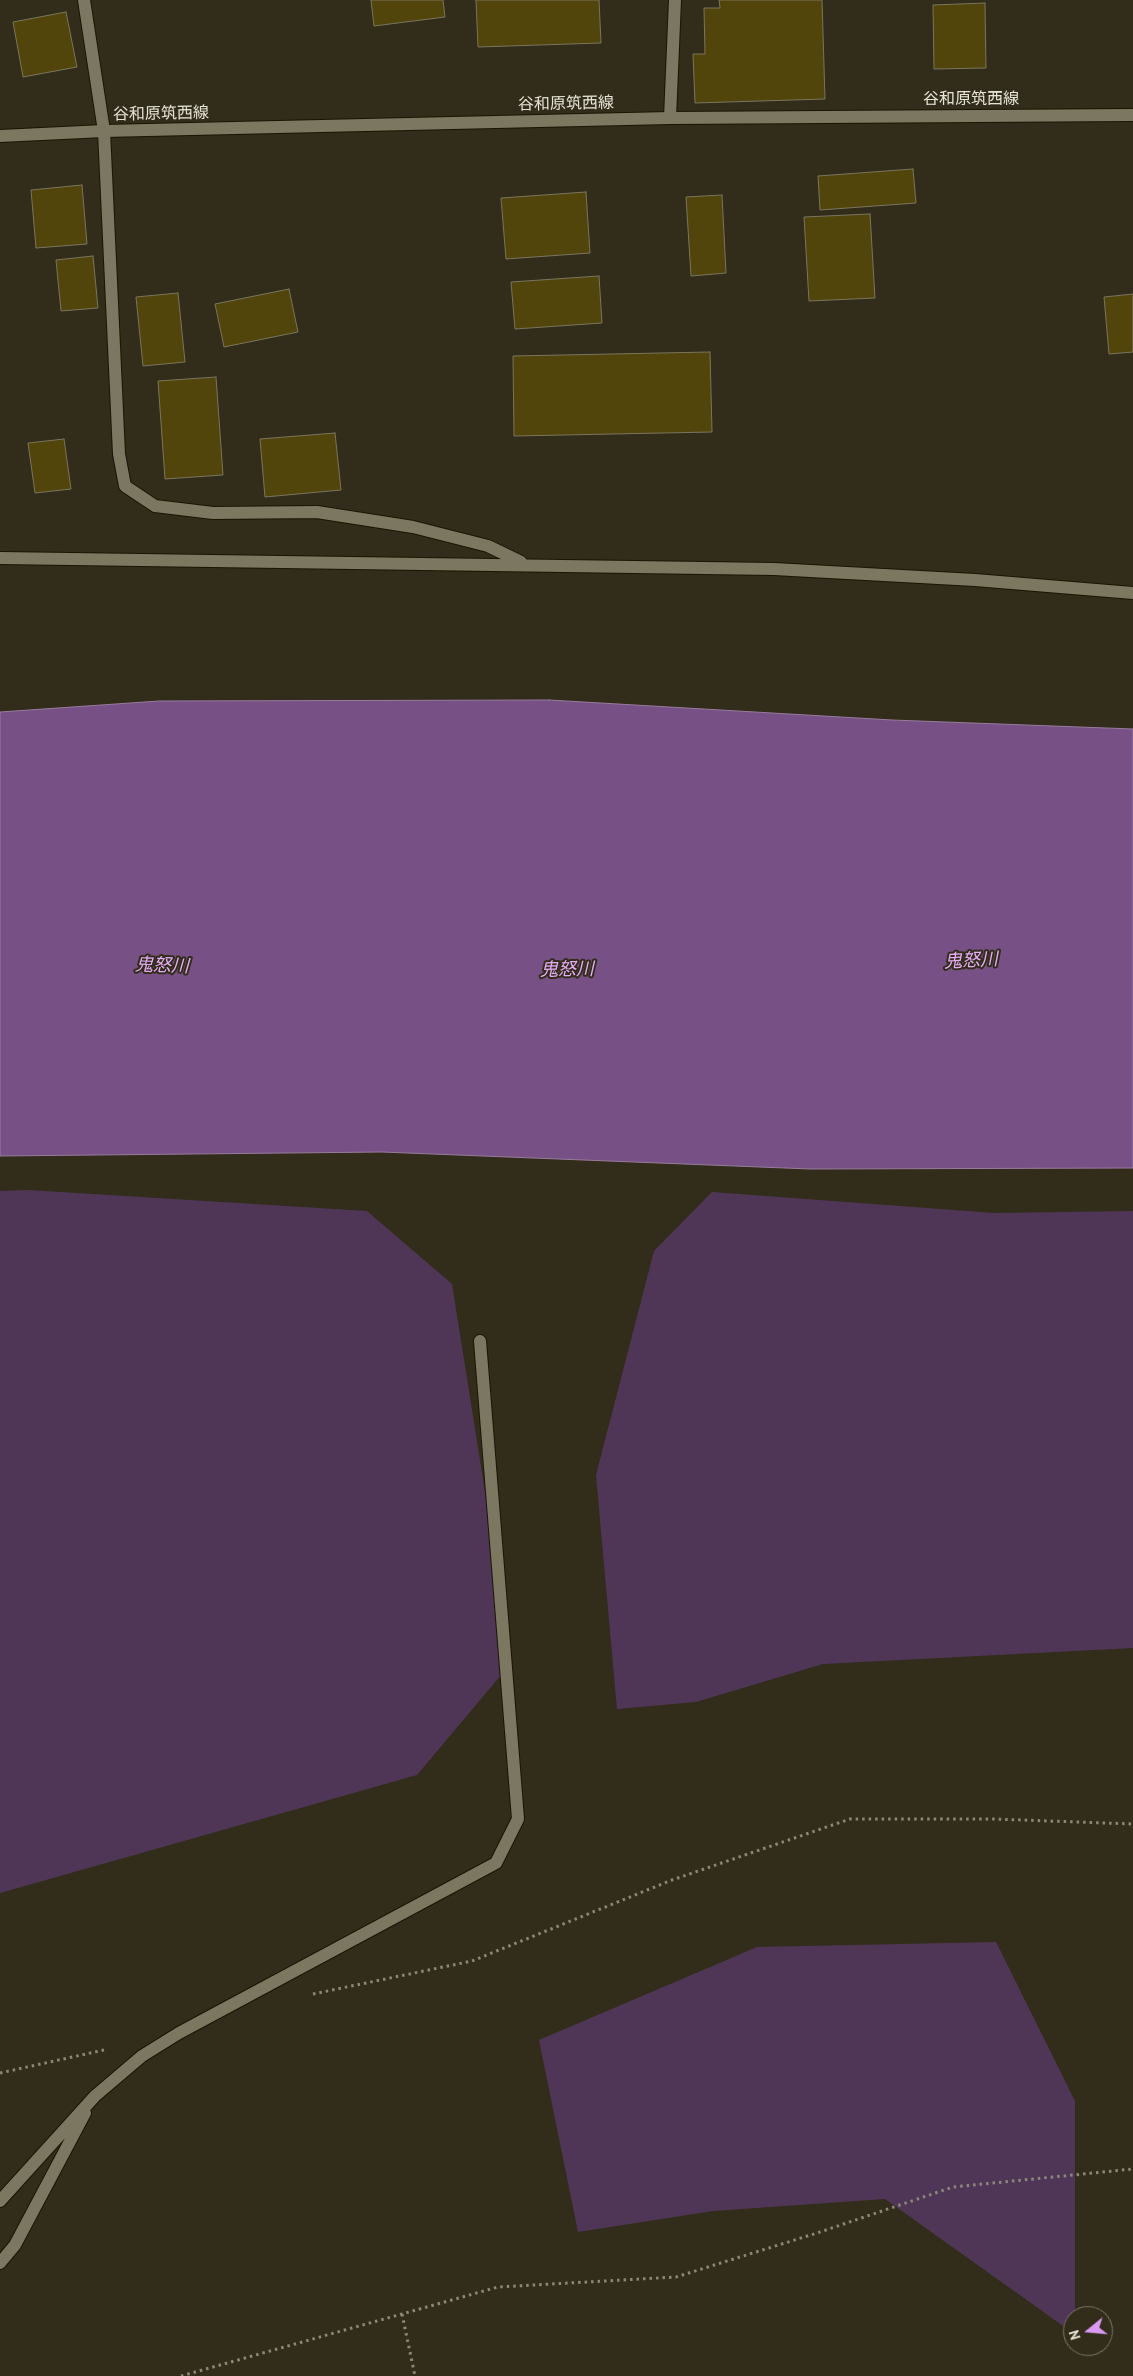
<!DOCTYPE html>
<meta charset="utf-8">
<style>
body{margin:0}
#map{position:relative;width:1133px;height:2376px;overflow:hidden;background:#322d1a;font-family:"PT Sans",sans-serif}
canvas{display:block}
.north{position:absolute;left:1063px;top:2306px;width:50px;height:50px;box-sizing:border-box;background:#322d1a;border:1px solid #7a7666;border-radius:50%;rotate:253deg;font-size:14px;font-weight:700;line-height:20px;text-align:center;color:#e6e3d7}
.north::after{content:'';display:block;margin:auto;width:18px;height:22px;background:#dc99f4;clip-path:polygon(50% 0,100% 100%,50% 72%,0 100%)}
</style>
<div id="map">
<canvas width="1133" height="2376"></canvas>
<div class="north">N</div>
</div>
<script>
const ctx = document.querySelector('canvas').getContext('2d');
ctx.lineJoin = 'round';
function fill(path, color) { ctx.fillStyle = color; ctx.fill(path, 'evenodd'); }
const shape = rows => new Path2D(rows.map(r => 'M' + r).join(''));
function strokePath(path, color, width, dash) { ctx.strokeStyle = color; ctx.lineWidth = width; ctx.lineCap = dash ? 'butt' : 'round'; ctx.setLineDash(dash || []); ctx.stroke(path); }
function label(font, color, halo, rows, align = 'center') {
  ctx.font = font + ' "PT Sans","Noto Sans JP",sans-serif'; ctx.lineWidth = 4; ctx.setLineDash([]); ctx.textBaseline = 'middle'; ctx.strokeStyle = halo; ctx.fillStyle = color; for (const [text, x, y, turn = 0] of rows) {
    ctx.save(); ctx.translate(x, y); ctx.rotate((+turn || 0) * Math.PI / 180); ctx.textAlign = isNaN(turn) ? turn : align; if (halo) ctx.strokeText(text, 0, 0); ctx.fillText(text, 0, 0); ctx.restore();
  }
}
fill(shape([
 [28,1190,367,1211,452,1284,512,1662,417,1775,0,1893,0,1191],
 [712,1192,994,1213,1133,1211,1133,1648,823,1664,696,1702,617,1709,596,1475,654,1251],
 [996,1942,1075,2101,1075,2316,1073,2316,1073,2333,885,2199,713,2211,578,2232,539,2040,757,1947]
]), '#4f3657');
const water = shape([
 [549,700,892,720,1133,729,1133,1168,810,1169,382,1152,0,1156,0,712,159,701,549,700]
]);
fill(water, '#775085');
strokePath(water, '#987c9e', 1);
const building = shape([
 [371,0,443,0,445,17,374,26,371,0],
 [476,0,599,0,601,43,478,47,476,0],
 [719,0,822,0,825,99,695,103,693,54,705,54,704,8,720,8,719,0],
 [985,3,986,68,934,69,933,5,985,3],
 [66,12,77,67,23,77,13,22,66,12],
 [913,169,916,203,820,210,818,176,913,169],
 [82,185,87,244,36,248,31,190,82,185],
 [586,192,590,253,506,259,501,198,586,192],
 [722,195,726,273,691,276,686,197,722,195],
 [870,214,875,298,809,301,804,217,870,214],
 [93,256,98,308,61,311,56,260,93,256],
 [599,276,602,323,515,329,511,282,599,276],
 [289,289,298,332,224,347,215,304,289,289],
 [178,293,185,362,143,366,136,297,178,293],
 [1133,294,1133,352,1109,354,1104,297,1133,294],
 [710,352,712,432,514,436,513,356,710,352],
 [216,377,223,475,165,479,158,381,216,377],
 [335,433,341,490,265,497,260,439,335,433],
 [64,439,71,489,35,493,28,443,64,439]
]);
fill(building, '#52450b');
strokePath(building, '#7a755f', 1);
const service = shape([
 [0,2201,95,2096,142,2056,179,2033,496,1863,518,1819,480,1341],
 [0,2263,15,2245,85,2113]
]);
const minor = shape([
 [84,0,104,131,119,454,125,486,155,506,213,513,317,512,413,527,488,546,521,562],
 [670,118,675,0],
 [0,558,774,569,975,580,1133,593]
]);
const secondary = shape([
 [0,136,104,131,670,118,1133,115]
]);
strokePath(service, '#1a1504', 14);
strokePath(minor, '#1a1504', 14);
strokePath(secondary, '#1a1504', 14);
strokePath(shape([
 [313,1994,472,1961,672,1880,850,1819,994,1819,1133,1824],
 [0,2073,104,2050],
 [402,2314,415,2376],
 [181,2376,498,2287,676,2277,817,2233,953,2187,1133,2169]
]), '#8c8879', 3, [2.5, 4]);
strokePath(service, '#7c7761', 12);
strokePath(minor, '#7c7761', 12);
strokePath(secondary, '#7c7761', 12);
label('16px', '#e6e3d7', '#322d1a', [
 ["谷和原筑西線",971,99],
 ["谷和原筑西線",566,104,-1],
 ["谷和原筑西線",161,114,-1]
]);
label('italic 18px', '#e7adfb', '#322d1a', [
 ["鬼怒川",971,961,-3],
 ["鬼怒川",162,966,2],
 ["鬼怒川",567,970,-1]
]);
</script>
